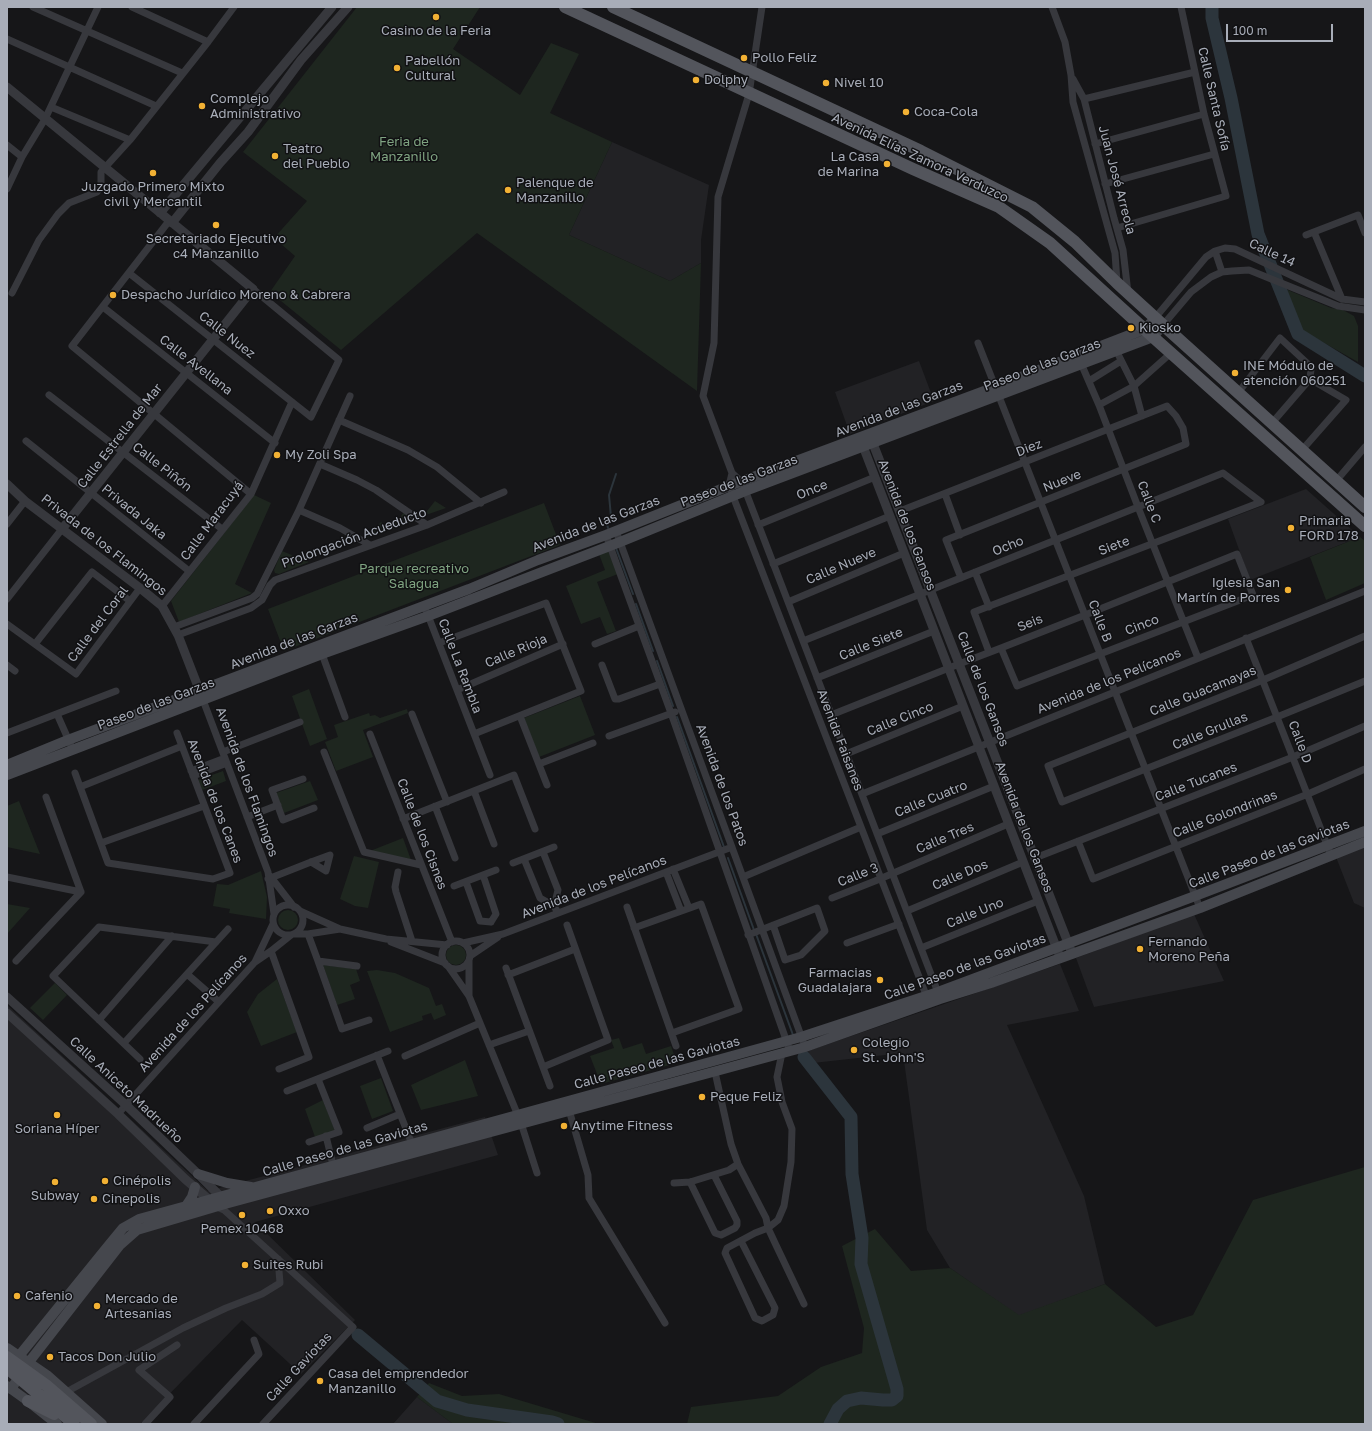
<!DOCTYPE html>
<meta charset="utf-8">
<style>
body{margin:0}
#map{position:relative;width:1372px;height:1431px;overflow:hidden;background:#161618;font-family:"Golos Text",sans-serif}
canvas{display:block}
.frame{position:absolute;inset:0;border:8px solid #a8adb8;pointer-events:none}
.scale{position:absolute;left:1226px;top:24px;width:107px;height:18px;box-sizing:border-box;border:2px solid #a8adb8;border-top:0;padding-left:5px;font-size:12px;line-height:14px;white-space:nowrap;color:#a8adb8;-webkit-text-stroke:3px #111113;paint-order:stroke}
</style>
<div id="map">
<canvas width="1372" height="1431"></canvas>
<div class="frame"></div>
<div class="scale">100 m</div>
</div>
<script>
const ctx = document.querySelector('canvas').getContext('2d');
ctx.lineJoin = 'round';
function fill(path, color) { ctx.fillStyle = color; ctx.fill(path, 'evenodd'); }
const shape = rows => new Path2D(rows.map(r => 'M' + r).join(''));
function strokePath(path, color, width, dash) { ctx.strokeStyle = color; ctx.lineWidth = width; ctx.lineCap = dash ? 'butt' : 'round'; ctx.setLineDash(dash || []); ctx.stroke(path); }
function label(font, color, halo, rows, align = 'center') {
  ctx.font = font + ' "Golos Text",sans-serif'; ctx.lineWidth = 3; ctx.setLineDash([]); ctx.textBaseline = 'middle'; ctx.strokeStyle = halo; ctx.fillStyle = color; for (const [text, x, y, turn = 0] of rows) {
    ctx.save(); ctx.translate(x, y); ctx.rotate((+turn || 0) * Math.PI / 180); ctx.textAlign = isNaN(turn) ? turn : align; if (halo) ctx.strokeText(text, 0, 0); ctx.fillText(text, 0, 0); ctx.restore();
  }
}
fill(shape([
 [612,142,709,185,701,240,701,263,670,281,569,235],
 [919,361,934,401,850,434,835,392],
 [1306,489,1360,537,1250,580,1228,519],
 [1365,846,1365,908,1354,903,1336,857],
 [1194,914,1224,981,1094,1007,1076,958],
 [1060,964,1079,1011,1007,1025,1084,1196,1105,1284,1019,1316,950,1268,927,1230,903,1053,813,1063,808,1051],
 [7,1005,208,1191,485,1117,498,1155,255,1222,355,1320,301,1374,242,1320,140,1424,7,1424],
 [417,1397,453,1424,393,1424]
]), '#222225');
fill(shape([
 [357,7,480,7,453,49,520,95,551,43,579,54,550,113,612,142,569,235,670,281,701,263,697,391,477,233,341,350,270,292,295,256,274,238,307,201,243,152],
 [1283,288,1331,308,1343,310,1354,316,1358,326,1358,362,1301,330],
 [254,495,271,503,235,584,252,593,179,622,171,601],
 [435,501,446,508,423,516],
 [544,503,560,545,284,651,268,609],
 [404,512,416,521,366,538,381,522,391,529],
 [1360,537,1365,541,1365,583,1326,600,1310,557],
 [608,550,618,574,597,582,616,631,607,634,600,617,581,624,566,586,605,570,599,554],
 [282,551,309,562,279,574,275,573,274,570],
 [309,689,327,739,310,746,292,696],
 [580,696,595,735,539,757,524,718],
 [407,709,408,713,363,730,373,757,336,771,325,742,338,737,334,725,369,713,370,716,375,715,380,718],
 [223,771,226,781,202,790,198,780],
 [310,781,318,800,284,813,276,793],
 [19,801,40,854,7,847,7,806],
 [403,838,411,860,370,851],
 [354,856,379,862,368,908,355,906,340,899],
 [261,871,267,897,266,919,229,913,230,909,213,906,217,884,228,885],
 [7,904,30,908,7,934],
 '278 920a10 10 0 1 1 20 0a10 10 0 1 1-20 0Z',
 '446 955a10 10 0 1 1 20 0a10 10 0 1 1-20 0Z',
 [323,965,356,969,360,981,350,985,355,999,337,1005],
 [377,970,395,973,429,988,436,1006,442,1004,446,1015,434,1020,431,1013,422,1016,423,1020,390,1032,367,971],
 [277,979,297,1032,261,1046,247,1012,258,994],
 [55,983,67,995,43,1020,30,1008],
 [619,1038,623,1049,642,1043,646,1054,671,1046,677,1063,601,1084,590,1056,614,1048,611,1040],
 [465,1060,478,1096,421,1110,411,1085],
 [381,1078,393,1111,372,1119,360,1086],
 [323,1100,335,1131,315,1137,305,1109],
 [1365,1167,1365,1424,687,1424,691,1407,778,1396,821,1367,862,1353,864,1328,842,1246,875,1229,911,1271,950,1268,1019,1315,1105,1284,1156,1327,1193,1315,1253,1200],
 [429,1383,462,1396,499,1394,599,1424,453,1424,417,1397]
]), '#1e261f');
strokePath(shape([
 [608,528,607,524,611,517,609,495,616,474],
 [616,548,633,594],
 [636,604,653,651],
 [657,661,673,706],
 [677,717,724,847],
 [728,858,754,930],
 [756,934,793,1035],
 [801,1052,804,1057]
]), '#2c353c', 2);
strokePath(shape([
 [1212,7,1212,18,1231,98,1258,234,1298,334,1365,376],
 [804,1057,851,1117,852,1174,862,1238,861,1264,897,1389,897,1396,892,1400,883,1400,861,1398,847,1401,838,1409,830,1424],
 [358,1335,437,1401,467,1410,552,1422,558,1424]
]), '#2c353c', 13);
strokePath(shape([
 [33,7,182,73],
 [132,7,208,42],
 [762,7,749,94,718,197,714,343,703,396,732,473,742,482,939,995],
 [1052,7,1065,42,1071,75,1073,102,1115,253,1117,282],
 [7,39,156,106],
 [1073,79,1084,99,1114,218,1123,250,1128,293],
 [1084,99,1195,72],
 [51,107,130,140],
 [1095,144,1204,114],
 [7,145,22,157],
 [1105,184,1214,154],
 [7,189,22,157,45,119,98,7],
 [169,221,72,346,251,494],
 [1117,228,1226,196,1204,114,1181,7],
 [1314,232,1342,299],
 [1306,235,1358,215,1365,233],
 [1215,251,1222,272],
 [129,273,311,417,339,360,253,289],
 [12,293,39,240,58,214,69,203,97,192,101,186,101,172,130,140,208,42,234,7],
 [103,307,275,443],
 [1155,318,1206,257,1215,251,1225,248,1235,249,1342,299,1365,302],
 [1163,325,1191,292,1211,277,1222,272,1232,271,1249,270,1338,306,1365,310],
 [978,343,1200,908],
 [1116,350,1134,386,1142,416],
 [1080,361,1099,405,1138,507,1198,658],
 [1089,381,1121,361],
 [1238,393,1280,338,1308,364,1311,369,1310,379,1346,400,1302,450],
 [49,395,222,529],
 [1099,405,1134,386,1171,353],
 [339,420,408,450,437,467,481,503],
 [1272,423,1310,379],
 [26,441,189,571],
 [320,464,357,480,376,490,427,525],
 [732,473,729,486,928,1000],
 [1336,481,1365,447],
 [945,494,960,535],
 [299,510,340,528,370,545],
 [900,511,1167,406,1176,416,1183,428,1186,444,946,540,961,578],
 [7,524,25,501],
 [758,525,875,477],
 [616,531,803,1041],
 [606,535,671,713,790,1051],
 [773,564,890,516],
 [975,572,989,607],
 [7,599,62,529],
 [788,602,904,553],
 [424,605,490,775],
 [162,606,251,494,292,402],
 [7,624,76,674,140,588],
 [174,627,252,598,257,594,299,510,350,396],
 [178,635,251,608,262,600,270,585,275,580,427,525,504,492],
 [1365,636,1263,680,1048,766,1062,802,1277,717,1365,681],
 [1246,638,1331,855],
 [803,641,1223,473,1261,502],
 [439,643,546,603,581,691,474,734],
 [35,644,92,572,130,601],
 [595,644,639,626],
 [989,652,974,612,1261,502],
 [322,654,345,717],
 [7,665,15,671],
 [602,665,615,699,619,699,660,684],
 [817,678,934,631],
 [457,690,563,644],
 [203,700,268,872,274,914],
 [57,714,73,750],
 [412,714,447,802],
 [831,715,959,664,1001,648,1085,615,1237,554,1253,595,1017,686,1001,648],
 [520,716,547,785],
 [7,733,116,691],
 [370,734,452,942],
 [609,736,675,712],
 [223,752,300,722],
 [324,752,364,852,421,865],
 [846,754,963,706],
 [539,764,593,743],
 [191,771,225,758],
 [75,773,108,863,213,879,230,873,177,733],
 [193,776,227,763],
 [303,779,272,790,279,809,283,820,314,808],
 [80,787,182,746],
 [474,791,494,844],
 [862,794,1365,591],
 [46,797,81,892],
 [435,806,455,858],
 [247,817,278,805],
 [403,819,514,775,535,829],
 [877,834,994,786],
 [1078,841,1093,879,1308,794,1365,769],
 [101,843,204,806],
 [543,852,558,890,554,906],
 [1035,858,1293,757,1365,726],
 [524,859,540,898,554,906,558,913],
 [513,863,554,847],
 [673,869,689,908],
 [398,872,395,887,396,892,412,941],
 [666,872,681,911],
 [483,875,496,914,491,922],
 [270,876,294,907],
 [7,877,81,892,16,961],
 [743,877,861,827],
 [268,879,311,862,330,855,326,871,311,862],
 [466,882,480,921,491,922],
 [454,886,496,870],
 [832,898,875,881,1008,824],
 '273 920a15 15 0 1 1 30 0a15 15 0 1 1-30 0Z',
 [627,907,676,1046],
 [300,911,340,929],
 [907,911,1023,862],
 [634,928,701,904,739,1009,672,1033],
 [295,934,308,934,340,929,386,939,447,945],
 [308,934,318,961,357,966],
 [748,935,817,908,825,931,801,955,785,960,773,925],
 '442 955a14 14 0 1 1 28 0a14 14 0 1 1-28 0Z',
 [391,942,445,963],
 [463,943,503,934,732,847],
 [847,943,899,924],
 [921,948,1038,901],
 [271,951,309,1057,279,1069],
 [470,956,498,937],
 [318,961,342,1029,369,1020],
 [255,962,273,924],
 [448,966,469,996,521,1123,537,1173],
 [506,968,550,1086],
 [187,974,219,1002],
 [508,975,575,949],
 [469,996,469,961],
 [99,1020,172,936],
 [124,1043,228,929],
 [489,1045,529,1031],
 [377,1055,412,1144],
 [405,1056,480,1023],
 [140,1059,53,976,99,927,216,942],
 [543,1067,608,1040,567,925],
 [715,1072,731,1144,738,1164,766,1218,768,1228,775,1243,804,1304],
 [287,1091,388,1051],
 [569,1110,588,1175,589,1198,665,1323],
 [118,1114,255,962,271,951,291,935],
 [367,1128,400,1114],
 [326,1136,334,1169],
 [309,1142,339,1132,318,1079],
 [690,1182,715,1233,721,1235,735,1228,737,1225,737,1221,714,1175],
 [674,1183,690,1182,729,1170,738,1164],
 [217,1207,224,1210,353,1327,263,1424],
 [741,1241,775,1308,773,1315,762,1321,755,1318,725,1253,727,1248,755,1233,768,1228,778,1220,784,1206,791,1162,792,1129,782,1102,777,1077,782,1053],
 [68,1393,70,1390,183,1328,226,1308,262,1294,280,1283,278,1259],
 [145,1424,170,1397,139,1370,177,1345],
 [194,1424,259,1354,254,1340]
]), '#37383d', 7);
strokePath(shape([
 [7,87,253,289,62,529],
 [160,213,332,7],
 [172,223,220,163,248,132,301,60,348,7],
 [870,436,1072,953],
 [861,441,1060,957],
 [7,484,25,501,140,588,162,606,178,635,202,697],
 [7,997,126,1105,198,1174,220,1196,223,1201],
 [7,1013,118,1114,185,1179,213,1203]
]), '#37383d', 9);
strokePath(shape([
 [7,765,68,740,469,589,538,560,606,535,729,486,995,387,1145,329,1155,318],
 [7,775,322,654,428,616,620,542,745,491,1153,337,1163,325],
 [198,1174,227,1183,251,1187],
 [186,1206,192,1197,195,1187],
 [7,1348,48,1376,102,1424],
 [11,1368,23,1351,109,1245,123,1228,139,1219,801,1037,938,992,1195,896,1365,831],
 [7,1386,28,1401,57,1424],
 [11,1389,29,1362,120,1245,137,1230,225,1204,805,1047,940,999,991,983,1200,908,1365,842]
]), '#45474d', 10);
strokePath(shape([
 [565,7,913,169,999,207,1050,243,1153,337,1365,526],
 [613,7,921,151,1032,207,1075,242,1117,283,1163,325,1365,507],
 [7,1357,46,1385,91,1424],
 [7,1368,74,1424],
 [28,1401,54,1414]
]), '#53555c', 12);
for (const [x, y, r, color] of [
 [436,17,4,"#f2b134"],
 [744,58,4,"#f2b134"],
 [397,68,4,"#f2b134"],
 [696,80,4,"#f2b134"],
 [826,83,4,"#f2b134"],
 [202,106,4,"#f2b134"],
 [906,112,4,"#f2b134"],
 [275,156,4,"#f2b134"],
 [887,164,4,"#f2b134"],
 [153,173,4,"#f2b134"],
 [508,190,4,"#f2b134"],
 [216,225,4,"#f2b134"],
 [113,295,4,"#f2b134"],
 [1131,328,4,"#f2b134"],
 [1235,373,4,"#f2b134"],
 [277,455,4,"#f2b134"],
 [1291,528,4,"#f2b134"],
 [1288,590,4,"#f2b134"],
 [1140,949,4,"#f2b134"],
 [880,980,4,"#f2b134"],
 [854,1050,4,"#f2b134"],
 [702,1097,4,"#f2b134"],
 [57,1115,4,"#f2b134"],
 [564,1126,4,"#f2b134"],
 [105,1181,4,"#f2b134"],
 [55,1182,4,"#f2b134"],
 [94,1199,4,"#f2b134"],
 [270,1211,4,"#f2b134"],
 [242,1215,4,"#f2b134"],
 [245,1265,4,"#f2b134"],
 [17,1296,4,"#f2b134"],
 [97,1306,4,"#f2b134"],
 [50,1357,4,"#f2b134"],
 [320,1381,4,"#f2b134"]
]) { const dot = new Path2D(); dot.arc(x, y, r, 0, 2 * Math.PI); ctx.fillStyle = color; ctx.fill(dot); strokePath(dot, '#111113', 1.5); }
label('13px', '#a8adb8', '#111113', [
 ["Casino de la Feria",436,31,"center"],
 ["Pollo Feliz",752,58],
 ["Pabellón",405,61],
 ["Cultural",405,76],
 ["Dolphy",704,80],
 ["Nivel 10",834,83],
 ["Complejo",210,99],
 ["Administrativo",210,114],
 ["Coca-Cola",914,112],
 ["Teatro",283,149],
 ["del Pueblo",283,164],
 ["La Casa",879,157,"right"],
 ["de Marina",879,172,"right"],
 ["Palenque de",516,183],
 ["Manzanillo",516,198],
 ["Juzgado Primero Mixto",153,187,"center"],
 ["civil y Mercantil",153,202,"center"],
 ["Secretariado Ejecutivo",216,239,"center"],
 ["c4 Manzanillo",216,254,"center"],
 ["Despacho Jurídico Moreno & Cabrera",121,295],
 ["Kiosko",1139,328],
 ["INE Módulo de",1243,366],
 ["atención 060251",1243,381],
 ["My Zoli Spa",285,455],
 ["Primaria",1299,521],
 ["FORD 178",1299,536],
 ["Iglesia San",1280,583,"right"],
 ["Martín de Porres",1280,598,"right"],
 ["Fernando",1148,942],
 ["Moreno Peña",1148,957],
 ["Farmacias",872,973,"right"],
 ["Guadalajara",872,988,"right"],
 ["Colegio",862,1043],
 ["St. John'S",862,1058],
 ["Peque Feliz",710,1097],
 ["Anytime Fitness",572,1126],
 ["Soriana Híper",57,1129,"center"],
 ["Cinépolis",113,1181],
 ["Subway",55,1196,"center"],
 ["Cinepolis",102,1199],
 ["Oxxo",278,1211],
 ["Pemex 10468",242,1229,"center"],
 ["Suites Rubi",253,1265],
 ["Cafenio",25,1296],
 ["Mercado de",105,1299],
 ["Artesanias",105,1314],
 ["Tacos Don Julio",58,1357],
 ["Casa del emprendedor",328,1374],
 ["Manzanillo",328,1389]
], 'left');
label('13px', '#a8adb8', '#111113', [
 ["Calle Santa Sofía",1214,99,77],
 ["Avenida Elías Zamora Verduzco",920,158,25],
 ["Juan José Arreola",1117,180,75],
 ["Calle 14",1272,253,25],
 ["Calle Nuez",227,335,38],
 ["Calle Avellana",196,365,38],
 ["Paseo de las Garzas",1042,365,-21],
 ["Avenida de las Garzas",899,409,-21],
 ["Calle Estrella de Mar",120,436,-52],
 ["Diez",1029,448,-21],
 ["Calle Piñón",162,467,38],
 ["Paseo de las Garzas",739,481,-21],
 ["Nueve",1062,481,-22],
 ["Once",812,490,-22],
 ["Calle C",1149,502,69],
 ["Privada Jaka",134,512,39],
 ["Calle Maracuyá",212,521,-53],
 ["Avenida de las Garzas",596,524,-21],
 ["Avenida de los Gansos",907,525,69],
 ["Prolongación Acueducto",354,538,-20],
 ["Privada de los Flamingos",104,545,38],
 ["Ocho",1008,546,-22],
 ["Siete",1114,546,-21],
 ["Calle Nueve",841,566,-23],
 ["Calle B",1100,621,69],
 ["Seis",1030,623,-22],
 ["Calle del Coral",98,624,-53],
 ["Cinco",1142,625,-21],
 ["Avenida de las Garzas",294,641,-21],
 ["Calle Siete",871,644,-22],
 ["Calle Rioja",516,651,-23],
 ["Calle La Rambla",460,666,69],
 ["Avenida de los Pelícanos",1109,681,-22],
 ["Calle de los Gansos",983,689,69],
 ["Calle Guacamayas",1203,691,-22],
 ["Paseo de las Garzas",156,704,-21],
 ["Calle Cinco",900,719,-22],
 ["Calle Grullas",1210,731,-22],
 ["Avenida Faisanes",840,740,69],
 ["Calle D",1300,742,69],
 ["Avenida de los Flamingos",247,782,70],
 ["Calle Tucanes",1196,782,-21],
 ["Avenida de los Patos",722,785,70],
 ["Calle Cuatro",931,799,-22],
 ["Avenida de los Canes",215,801,69],
 ["Calle Golondrinas",1225,814,-21],
 ["Avenida de los Gansos",1024,827,69],
 ["Calle de los Cisnes",422,834,69],
 ["Calle Tres",945,838,-23],
 ["Calle Paseo de las Gaviotas",1269,854,-21],
 ["Calle 3",858,875,-22],
 ["Calle Dos",960,875,-23],
 ["Avenida de los Pelícanos",594,887,-21],
 ["Calle Uno",975,913,-22],
 ["Calle Paseo de las Gaviotas",965,967,-20],
 ["Avenida de los Pelícanos",193,1013,-48],
 ["Calle Paseo de las Gaviotas",657,1063,-15],
 ["Calle Aniceto Madrueño",126,1090,43],
 ["Calle Paseo de las Gaviotas",345,1149,-16],
 ["Calle Gaviotas",299,1367,-47]
]);
label('13px', '#7fa381', '#111113', [
 ["Feria de",404,142],
 ["Manzanillo",404,157],
 ["Parque recreativo",414,569],
 ["Salagua",414,584]
]);
</script>
